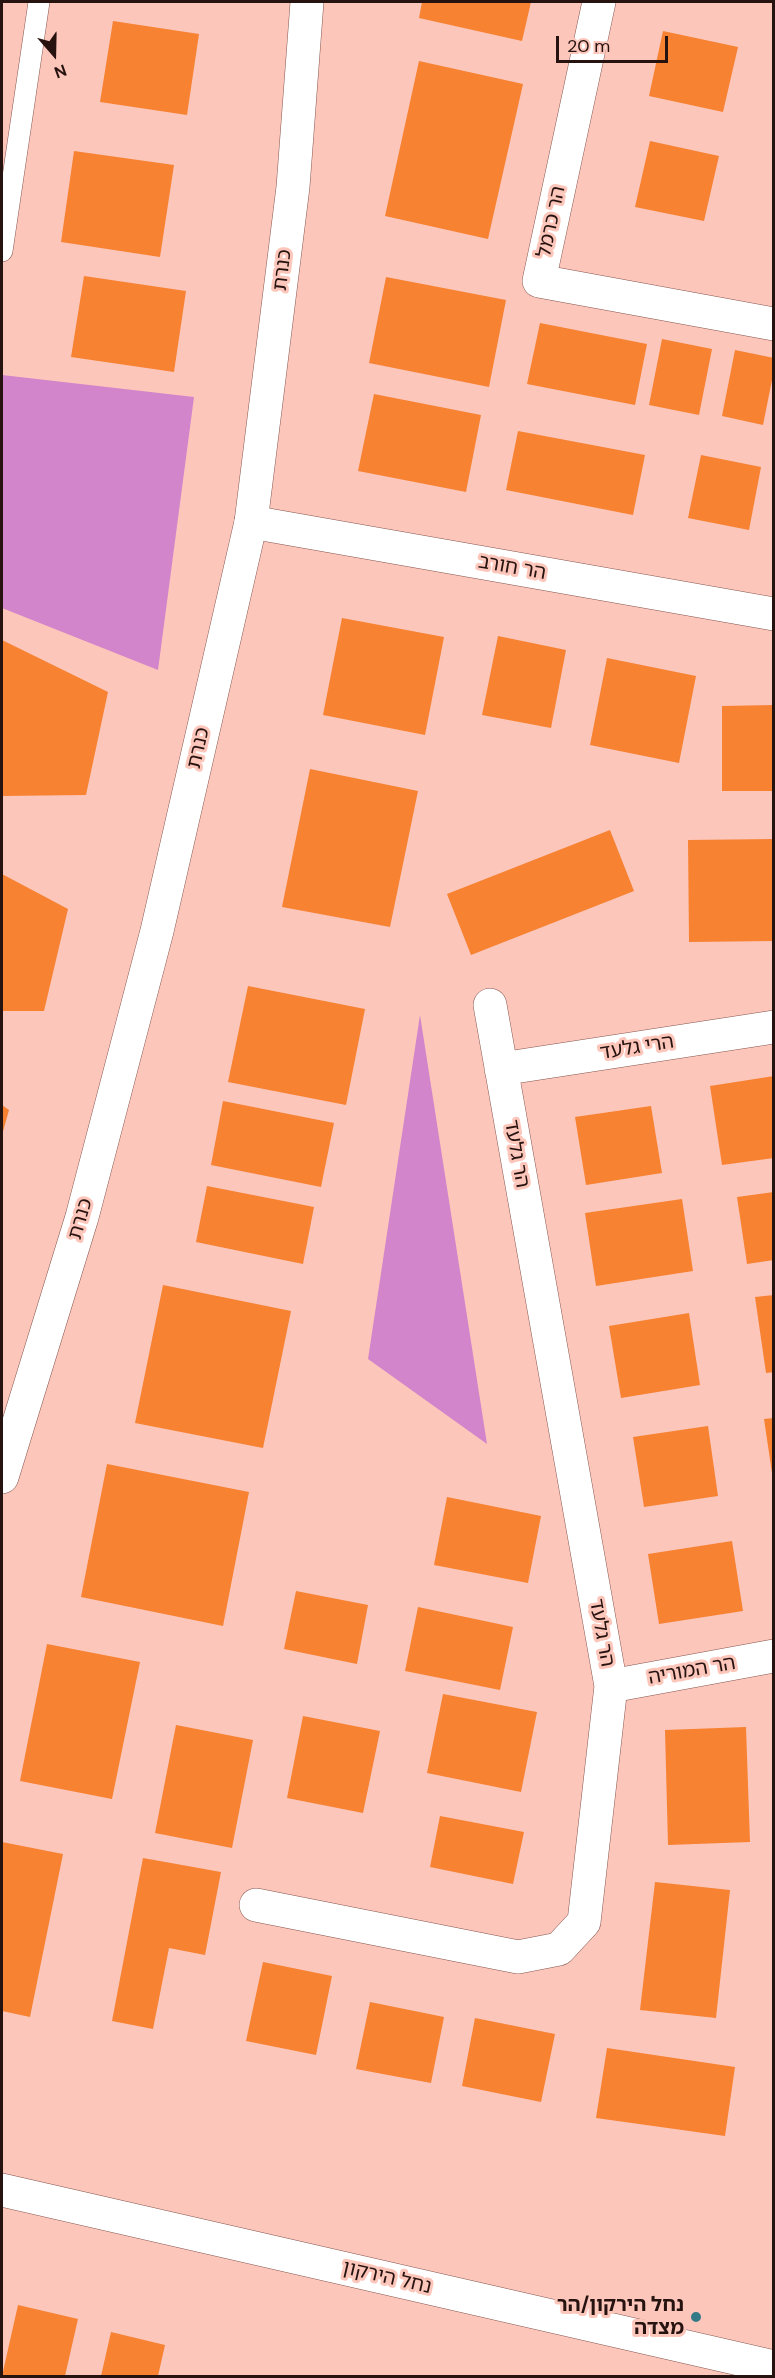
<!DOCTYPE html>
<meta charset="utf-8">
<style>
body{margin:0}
#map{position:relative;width:775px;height:2378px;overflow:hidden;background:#fdc6bb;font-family:"DM Sans",sans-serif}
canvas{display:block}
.frame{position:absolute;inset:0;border:3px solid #261310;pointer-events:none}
.north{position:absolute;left:24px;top:24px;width:60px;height:60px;-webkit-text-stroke:4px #fdc6bb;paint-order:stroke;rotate:160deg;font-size:16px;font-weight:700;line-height:24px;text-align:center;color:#261310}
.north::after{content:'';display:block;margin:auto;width:21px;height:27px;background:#261310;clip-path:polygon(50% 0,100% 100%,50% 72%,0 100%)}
.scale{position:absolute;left:556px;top:36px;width:112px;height:27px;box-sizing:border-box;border:3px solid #261310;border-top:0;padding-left:8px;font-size:18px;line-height:21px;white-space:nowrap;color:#261310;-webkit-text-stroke:4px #fdc6bb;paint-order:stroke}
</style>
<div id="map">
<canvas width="775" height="2378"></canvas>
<div class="frame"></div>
<div class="north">N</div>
<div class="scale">20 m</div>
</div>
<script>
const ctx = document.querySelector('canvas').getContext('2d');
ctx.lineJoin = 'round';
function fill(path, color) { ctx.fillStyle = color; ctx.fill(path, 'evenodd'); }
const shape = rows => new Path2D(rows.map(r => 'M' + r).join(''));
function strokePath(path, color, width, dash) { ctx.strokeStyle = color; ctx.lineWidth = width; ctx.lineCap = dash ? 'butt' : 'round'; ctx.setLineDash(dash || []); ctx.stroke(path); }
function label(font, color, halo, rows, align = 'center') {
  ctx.font = font + ' "DM Sans","Noto Sans Hebrew",sans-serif'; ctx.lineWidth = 6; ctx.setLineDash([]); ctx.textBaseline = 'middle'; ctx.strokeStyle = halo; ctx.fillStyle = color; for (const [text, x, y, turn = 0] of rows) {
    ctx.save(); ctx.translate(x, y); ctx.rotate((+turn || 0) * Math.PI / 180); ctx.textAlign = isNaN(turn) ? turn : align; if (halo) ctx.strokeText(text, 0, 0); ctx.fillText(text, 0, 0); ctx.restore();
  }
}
fill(shape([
 [2,375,194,397,158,670,2,608],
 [420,1015,487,1444,368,1359]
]), '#d285ca');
fill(shape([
 [422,2,531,2,522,41,419,18],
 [113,21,199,34,187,115,100,102],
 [663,31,738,47,723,112,649,96],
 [419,61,523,84,488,239,385,216],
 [650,141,719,156,704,221,635,207],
 [74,151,174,165,160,257,61,242],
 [84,276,186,291,174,372,71,357],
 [386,277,506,300,489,387,369,363],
 [540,323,647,344,635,405,527,384],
 [662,339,712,349,699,415,649,405],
 [735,350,774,358,774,370,763,425,722,416],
 [374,394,481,415,466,492,358,471],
 [518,431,645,455,633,515,506,490],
 [701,455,761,467,749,530,688,518],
 [342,618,444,637,425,735,323,715],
 [498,636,566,650,551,728,482,715],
 [2,640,108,692,86,795,2,796],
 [607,658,696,676,679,763,590,745],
 [774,705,774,791,722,791,722,706],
 [310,769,418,791,390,927,282,907],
 [610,830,634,891,471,955,447,894],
 [774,839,774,941,689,942,688,840],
 [2,874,68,909,44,1011,2,1011],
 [248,986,365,1009,346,1105,228,1082],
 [774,1076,774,1158,722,1165,710,1086],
 [223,1101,334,1123,321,1187,211,1165],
 [2,1105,9,1110,2,1135],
 [651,1106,662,1173,586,1185,575,1117],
 [207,1186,314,1207,303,1264,196,1242],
 [774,1192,774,1260,747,1264,737,1197],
 [682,1199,693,1271,596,1286,585,1213],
 [163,1285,291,1311,263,1448,135,1423],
 [774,1295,774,1372,766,1373,755,1297],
 [689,1313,700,1385,621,1398,609,1326],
 [774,1418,774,1473,772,1473,764,1419],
 [708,1426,718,1496,644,1507,633,1437],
 [107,1464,249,1492,223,1626,81,1597],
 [447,1497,541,1516,528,1583,434,1565],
 [732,1541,743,1611,659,1624,648,1554],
 [296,1591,368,1605,357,1664,284,1649],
 [418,1607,513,1627,500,1690,405,1671],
 [47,1644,140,1662,112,1799,20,1781],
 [443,1694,537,1712,521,1792,427,1773],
 [303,1716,380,1731,363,1813,287,1798],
 [176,1725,253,1740,232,1848,155,1833],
 [746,1727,750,1842,668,1845,665,1730],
 [440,1816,524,1832,513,1884,430,1867],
 [2,1842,63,1854,30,2017,2,2011],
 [143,1858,221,1872,205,1955,169,1948,153,2029,112,2021],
 [655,1882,730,1890,716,2018,640,2010],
 [263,1962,332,1976,316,2055,246,2041],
 [370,2002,444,2017,431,2083,356,2069],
 [475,2018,555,2034,541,2102,462,2086],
 [607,2048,735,2067,725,2136,596,2118],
 [18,2305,78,2319,65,2376,2,2376],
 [111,2332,165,2345,158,2376,101,2376]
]), '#f68232');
const lane = shape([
 [2,251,39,2]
]);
const street = shape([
 [599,2,539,281,774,324],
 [251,522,774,614],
 [501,1069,774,1027],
 [611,1686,774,1656],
 [256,1905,518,1957,559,1949,584,1922,611,1686,490,1005]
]);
const secondary = shape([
 [2,1477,82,1217,157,931,251,522,293,187,307,2],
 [2,2190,774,2367]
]);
strokePath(lane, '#84554d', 22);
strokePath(street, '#84554d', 34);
strokePath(secondary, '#84554d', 34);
strokePath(lane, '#fff', 21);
strokePath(street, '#fff', 33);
strokePath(secondary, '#fff', 33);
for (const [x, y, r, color] of [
 [696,2317,6,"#347a86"]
]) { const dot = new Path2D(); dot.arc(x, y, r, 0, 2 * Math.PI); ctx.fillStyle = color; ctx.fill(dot); strokePath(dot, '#fdc6bb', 2); }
label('20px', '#261310', '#fdc6bb', [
 ["הר כרמל",552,222,-78],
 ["כנרת",283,270,-83],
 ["הר חורב",512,568,10],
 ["כנרת",199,748,-77],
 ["הרי גלעד",637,1048,-9],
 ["הר גלעד",516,1154,80],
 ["כנרת",81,1219,-74],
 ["הר גלעד",601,1633,80],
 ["הר המוריה",692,1671,-10],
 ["נחל הירקון",387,2278,13]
]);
label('bold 20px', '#261310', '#fdc6bb', [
 ["נחל הירקון/הר",684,2306],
 ["מצדה",684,2329]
], 'right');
</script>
